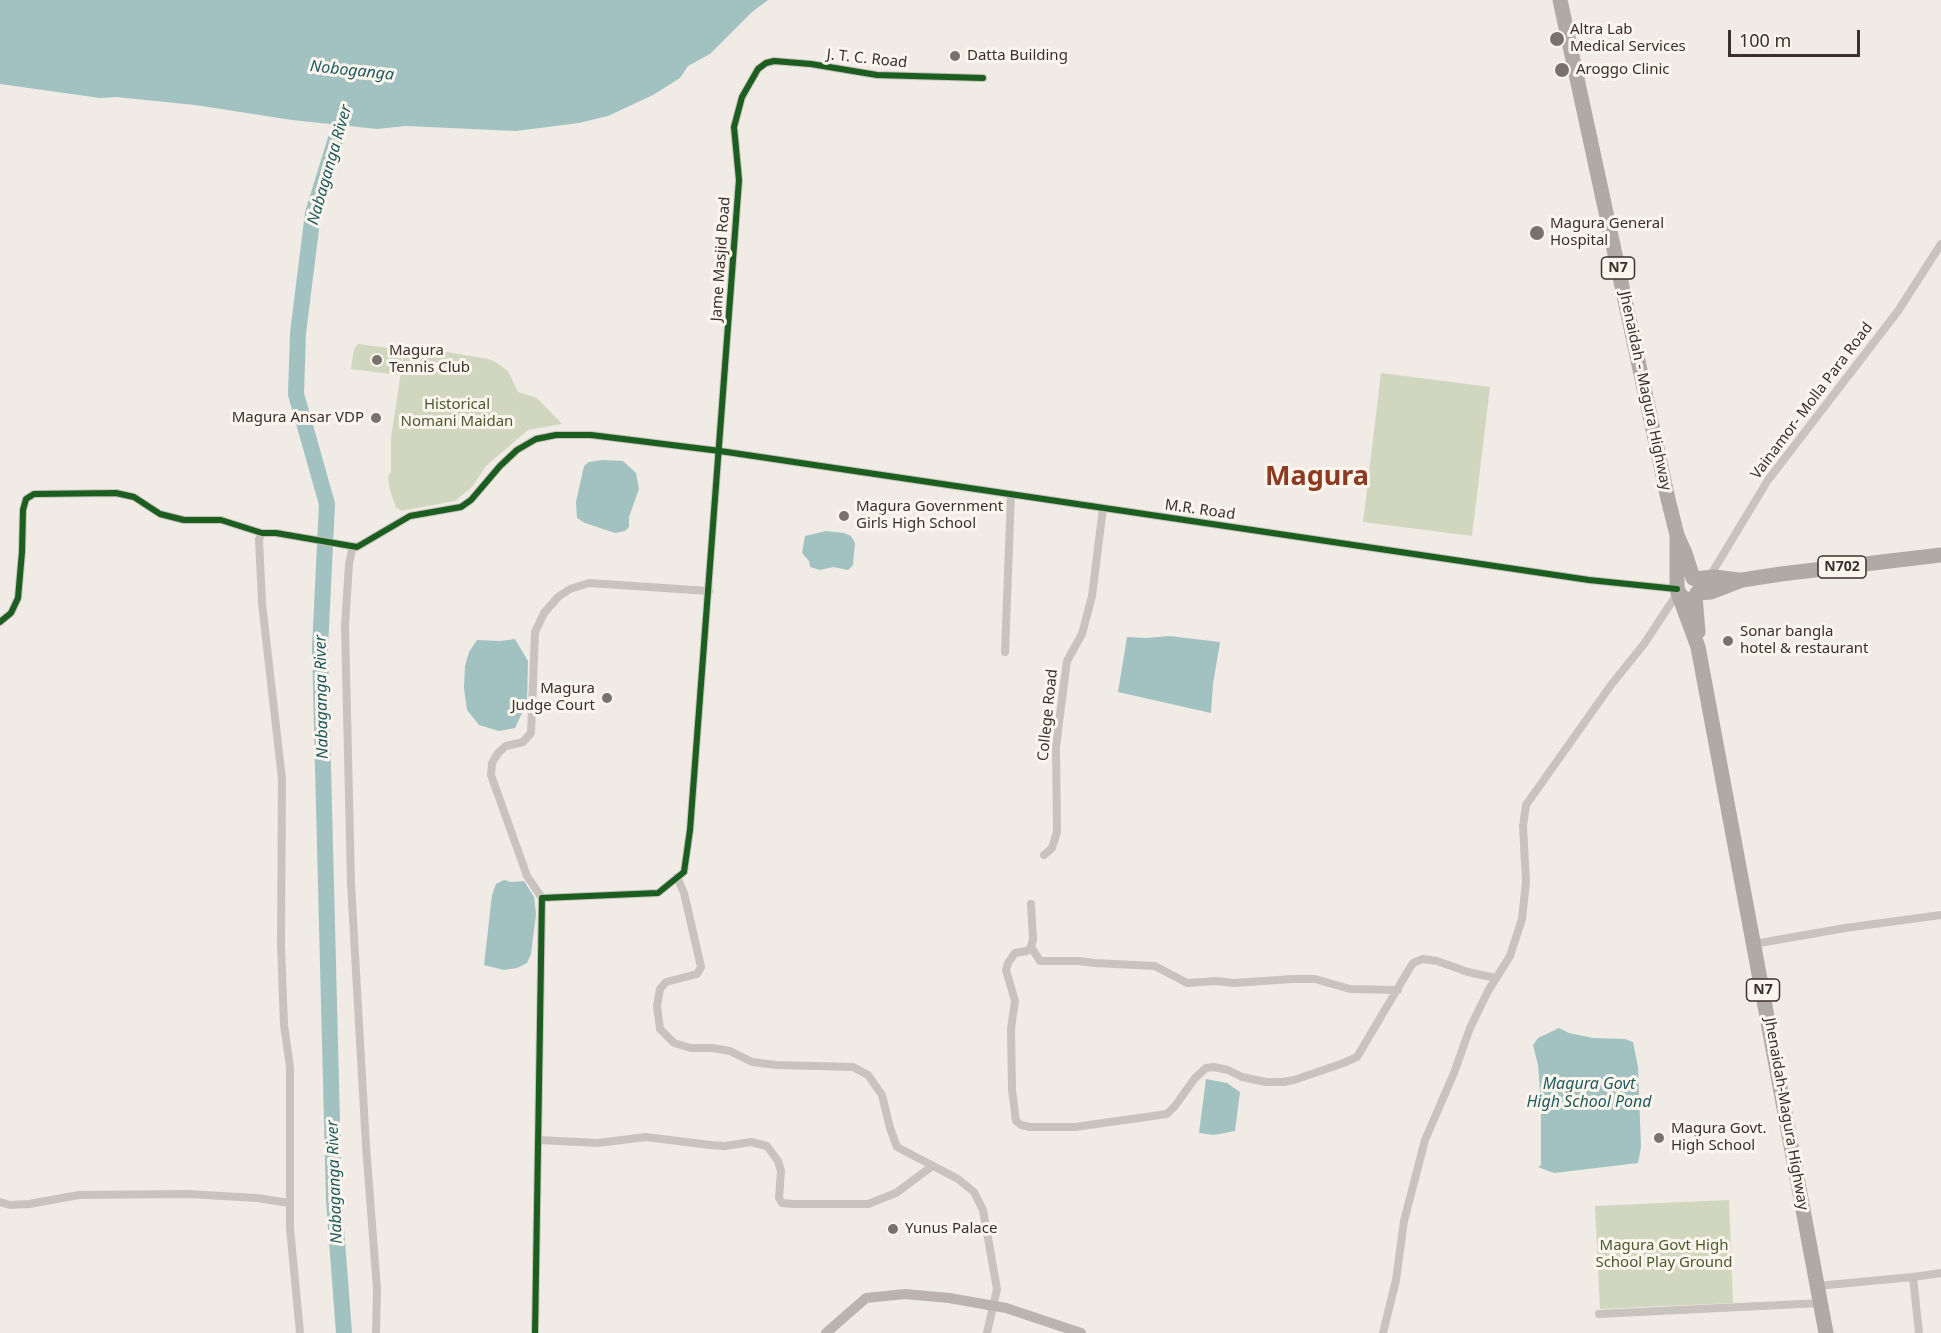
<!DOCTYPE html>
<style>
body{margin:0}
#map{position:relative;width:1941px;height:1333px;overflow:hidden;background:#f0ebe5;font-family:"Noto Sans",sans-serif}
canvas{display:block}
.scale{position:absolute;left:1728px;top:30px;width:132px;height:27px;box-sizing:border-box;border:3px solid #3b302b;border-top:0;padding-left:8px;font-size:18px;line-height:21px;white-space:nowrap;color:#3b302b;-webkit-text-stroke:4px #fbf5ee;paint-order:stroke}
</style>
<div id="map">
<canvas width="1941" height="1333"></canvas>
<div class="scale">100 m</div>
</div>
<script>
const ctx = document.querySelector('canvas').getContext('2d');
ctx.lineJoin = 'round';
function fill(path, color) { ctx.fillStyle = color; ctx.fill(path, 'evenodd'); }
const shape = rows => new Path2D(rows.map(r => 'M' + r).join(''));
function strokePath(path, color, width, dash) { ctx.strokeStyle = color; ctx.lineWidth = width; ctx.lineCap = dash ? 'butt' : 'round'; ctx.setLineDash(dash || []); ctx.stroke(path); }
function label(font, color, halo, rows, align = 'center') {
  ctx.font = font + ' "Noto Sans",sans-serif'; ctx.lineWidth = 6; ctx.setLineDash([]); ctx.textBaseline = 'middle'; ctx.strokeStyle = halo; ctx.fillStyle = color; for (const [text, x, y, turn = 0] of rows) {
    ctx.save(); ctx.translate(x, y); ctx.rotate((+turn || 0) * Math.PI / 180); ctx.textAlign = isNaN(turn) ? turn : align; if (halo) ctx.strokeText(text, 0, 0); ctx.fillText(text, 0, 0); ctx.restore();
  }
}
fill(shape([
 [358,344,403,350,399,375,351,369,354,349],
 [405,345,488,359,497,363,508,371,518,392,537,398,562,424,528,430,486,466,472,487,455,501,401,511,396,507,390,491,388,476,391,472,391,438],
 [1381,373,1490,387,1472,536,1363,522],
 [1729,1200,1733,1303,1600,1309,1595,1206]
]), '#d1d6bf');
fill(shape([
 [0,0,768,0,752,12,710,54,688,66,680,78,653,95,608,116,579,123,516,131,406,126,377,129,292,120,195,105,116,97,100,98,0,84],
 [603,460,623,461,636,473,639,489,629,517,629,527,625,531,615,533,585,523,577,518,576,502,584,466,589,462],
 [826,531,844,533,851,536,855,543,853,565,848,570,833,567,820,570,810,567,809,561,802,553,805,536],
 [1169,636,1220,642,1213,684,1211,713,1118,692,1127,637,1146,638],
 [515,639,528,661,527,702,515,728,499,731,479,725,467,710,464,688,465,666,469,652,477,640,500,641],
 [504,880,511,882,524,881,534,897,536,914,531,954,527,963,517,968,504,970,484,965,492,895,496,884],
 [1559,1028,1569,1033,1593,1038,1625,1039,1633,1042,1638,1067,1641,1147,1638,1163,1554,1173,1538,1167,1541,1165,1541,1104,1538,1065,1533,1045,1538,1038],
 [1206,1079,1227,1083,1240,1092,1235,1131,1214,1135,1199,1133]
]), '#a1c2c1');
strokePath(shape([
 [344,1333,334,1201,320,648,327,504,296,394,298,333,313,213,346,106]
]), '#a1c2c1', 16);
strokePath(shape([
 [262,533,259,539,262,603,282,779,281,945,284,1025,290,1067,290,1228,300,1333],
 [353,546,349,564,345,626,351,884,366,1146,377,1289,376,1333],
 [1710,576,1768,480,1898,311,1941,244],
 [0,622,11,613,18,598,22,552,23,510,26,499,34,494,116,493,134,497,160,514,184,520,221,520,262,533,276,533,357,547,410,516,461,507,471,500,500,466,517,450,536,439,556,435,591,435,720,451,1589,580,1677,589],
 [1005,652,1011,494],
 [1044,855,1052,848,1057,832,1056,747,1062,699,1067,661,1082,634,1092,596,1103,508],
 [677,877,684,893,701,967,697,974,666,982,660,989,657,1006,660,1029,674,1043,691,1048,712,1048,730,1051,752,1062,776,1065,853,1067,868,1075,882,1095,890,1128,897,1147,958,1179,974,1192,983,1210,997,1289,987,1333],
 [542,898,527,876,491,775,492,763,498,753,506,746,523,742,531,733,535,632,544,613,558,597,570,589,589,583,709,591],
 [1031,904,1033,939,1031,947,1027,951,1015,953,1008,963,1006,970,1015,1001,1011,1029,1012,1090,1016,1121,1021,1125,1030,1127,1075,1127,1167,1114,1175,1106,1195,1078,1206,1068,1214,1067,1228,1070,1242,1077,1266,1082,1283,1082,1294,1080,1341,1064,1357,1057,1408,971,1413,963,1423,959,1437,961,1468,972,1496,978],
 [1754,944,1845,928,1941,915],
 [1031,947,1040,961,1079,961,1094,963,1155,966,1187,983,1216,981,1234,983,1292,979,1315,979,1350,989,1398,990],
 [538,1140,598,1143,646,1137,710,1145,725,1146,751,1142,767,1146,778,1161,781,1171,779,1198,782,1203,794,1204,868,1204,896,1193,931,1167],
 [0,1202,10,1205,29,1204,79,1195,188,1194,257,1198,289,1203],
 [1817,1286,1913,1277],
 [1599,1314,1821,1303],
 [535,1333,542,898,658,893,684,872,690,830,739,180,734,127,742,97,758,69,766,63,774,61,811,64,877,75,983,78],
 [1383,1333,1396,1280,1404,1221,1425,1140,1454,1073,1470,1028,1488,991,1510,956,1522,919,1526,882,1523,826,1526,805,1611,685,1644,644,1677,594],
 [1919,1333,1913,1277,1941,1273]
]), '#c9c3be', 8);
strokePath(shape([
 [826,1333,866,1298,905,1294,949,1298,1006,1308,1081,1333]
]), '#bab3ae', 10);
strokePath(shape([
 [1560,0,1668,499,1677,535,1685,553,1693,578],
 [1677,538,1677,589,1681,596,1684,598],
 [1695,579,1714,577,1739,580],
 [1678,593,1698,647,1826,1333],
 [1697,593,1711,592,1742,580,1781,574,1941,555],
 [1695,596,1698,632]
]), '#afaaa4', 15);
strokePath(shape([
 [0,622,11,613,18,598,22,552,23,510,26,499,34,494,116,493,134,497,160,514,184,520,221,520,262,533,276,533,357,547,410,516,461,507,471,500,500,466,517,450,536,439,556,435,591,435,720,451,1589,580,1677,589],
 [535,1333,542,898,658,893,684,872,690,830,739,180,734,127,742,97,758,69,766,63,774,61,811,64,877,75,983,78]
]), '#1b5e20', 6);
for (const [x, y, r, color] of [
 [1557,39,8,"#7a716c"],
 [955,56,6,"#7a716c"],
 [1562,70,8,"#7a716c"],
 [1537,233,8,"#7a716c"],
 [377,360,6,"#7a716c"],
 [376,418,6,"#7a716c"],
 [844,516,6,"#7a716c"],
 [1728,641,6,"#7a716c"],
 [607,698,6,"#7a716c"],
 [1659,1138,6,"#7a716c"],
 [893,1229,6,"#7a716c"]
]) { const dot = new Path2D(); dot.arc(x, y, r, 0, 2 * Math.PI); ctx.fillStyle = color; ctx.fill(dot); strokePath(dot, '#fbf5ee', 2); }
for (const [x, y, w] of [
 [1618,268,33],
 [1842,567,48],
 [1763,990,33]
]) { const box = new Path2D(); box.roundRect(x - w / 2, y - 11, w, 22, 4.5); ctx.fillStyle = '#fbf5ee'; ctx.fill(box); strokePath(box, '#3b302b', 1.5); }
label('bold 14px', '#3b302b', null, [
 ["N7",1618,268],
 ["N702",1842,567],
 ["N7",1763,990]
]);
label('15px', '#3b302b', '#fbf5ee', [
 ["Altra Lab",1570,30],
 ["Medical Services",1570,47],
 ["Datta Building",967,56],
 ["Aroggo Clinic",1576,70],
 ["Magura General",1550,224],
 ["Hospital",1550,241],
 ["Magura",389,351],
 ["Tennis Club",389,368],
 ["Magura Ansar VDP",364,418,"right"],
 ["Magura Government",856,507],
 ["Girls High School",856,524],
 ["Sonar bangla",1740,632],
 ["hotel & restaurant",1740,649],
 ["Magura",595,689,"right"],
 ["Judge Court",595,706,"right"],
 ["Magura Govt.",1671,1129],
 ["High School",1671,1146],
 ["Yunus Palace",905,1229]
], 'left');
label('15px', '#3b302b', '#fbf5ee', [
 ["J. T. C. Road",867,59,6],
 ["Jame Masjid Road",721,259,-86],
 ["Jhenaidah - Magura Highway",1645,391,78],
 ["Vainamor- Molla Para Road",1812,401,-53],
 ["M.R. Road",1200,510,8],
 ["College Road",1048,715,-84],
 ["Jhenaidah-Magura Highway",1786,1114,80]
]);
label('15px', '#4a5a2e', '#fbf5ee', [
 ["Historical",457,405],
 ["Nomani Maidan",457,422],
 ["Magura Govt High",1664,1246],
 ["School Play Ground",1664,1263]
]);
label('italic 16px', '#1f5a5e', '#fbf5ee', [
 ["Noboganga",352,71,6],
 ["Nabaganga River",330,165,-74],
 ["Nabaganga River",322,697,-91],
 ["Magura Govt",1589,1084],
 ["High School Pond",1589,1102],
 ["Nabaganga River",335,1182,-92]
]);
label('bold 27px', '#8c3b22', '#fbf5ee', [
 ["Magura",1317,477]
]);
</script>
